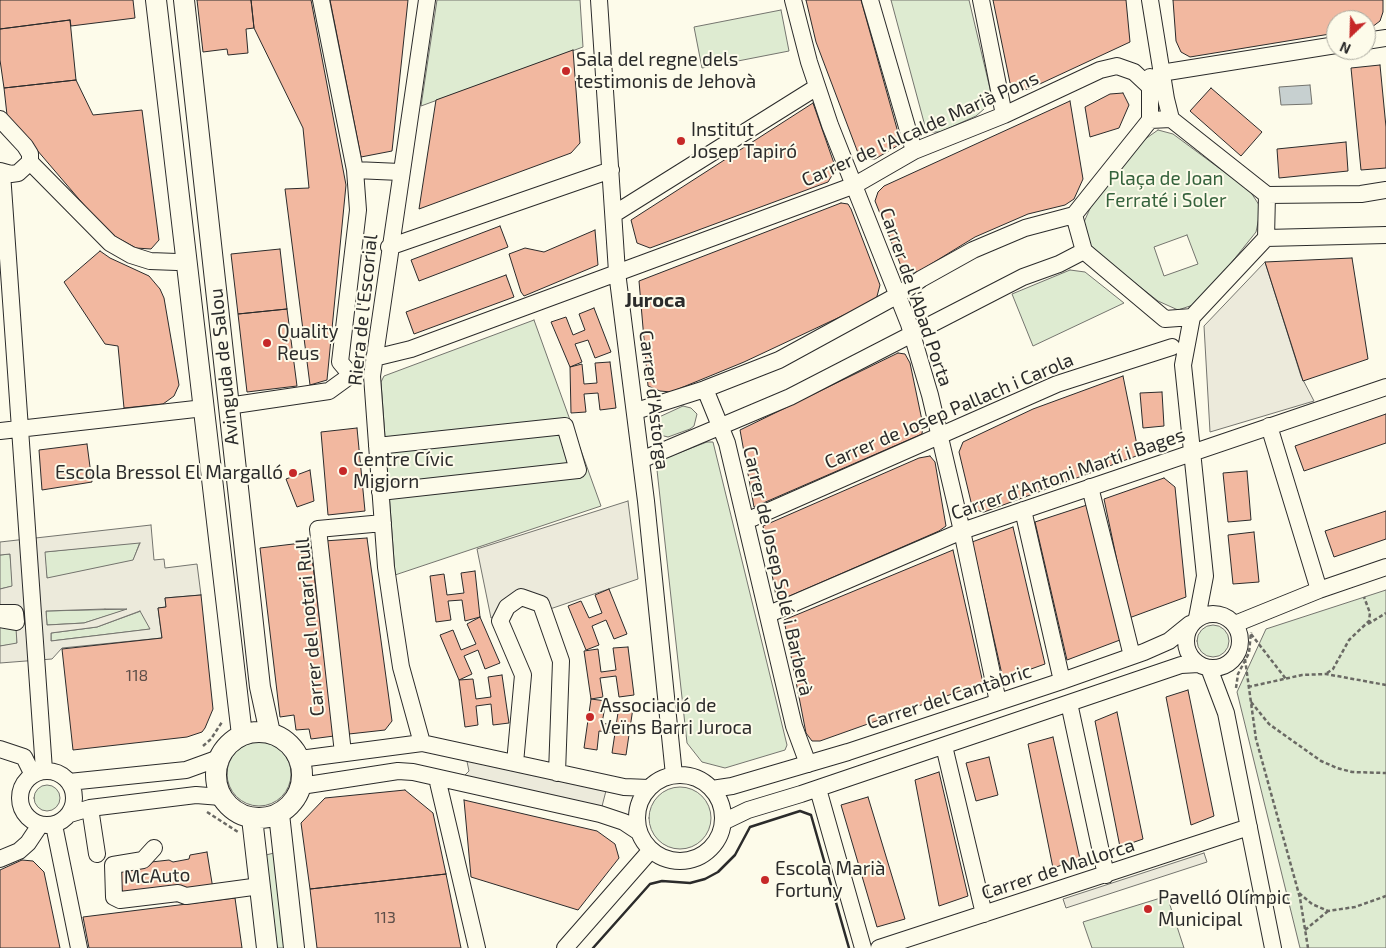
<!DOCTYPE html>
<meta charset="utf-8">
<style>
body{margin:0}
#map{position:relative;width:1386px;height:948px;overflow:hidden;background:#fdfbea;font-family:"Exo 2",sans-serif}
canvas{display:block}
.north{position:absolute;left:1326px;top:10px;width:50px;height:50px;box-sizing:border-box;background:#fdfbea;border:1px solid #a9a89e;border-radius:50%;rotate:204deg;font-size:14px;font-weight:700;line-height:20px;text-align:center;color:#2b2b2b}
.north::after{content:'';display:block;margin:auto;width:18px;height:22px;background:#c62828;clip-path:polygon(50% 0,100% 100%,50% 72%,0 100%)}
</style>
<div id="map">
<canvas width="1386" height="948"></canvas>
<div class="north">N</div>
</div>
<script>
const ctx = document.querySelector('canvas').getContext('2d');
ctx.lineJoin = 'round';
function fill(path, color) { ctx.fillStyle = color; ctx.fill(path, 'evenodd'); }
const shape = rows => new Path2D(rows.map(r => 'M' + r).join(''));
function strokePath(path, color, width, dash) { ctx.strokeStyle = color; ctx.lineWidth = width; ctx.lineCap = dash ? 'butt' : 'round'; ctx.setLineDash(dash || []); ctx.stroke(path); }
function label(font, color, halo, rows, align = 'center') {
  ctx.font = font + ' "Exo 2",sans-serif'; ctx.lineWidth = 4; ctx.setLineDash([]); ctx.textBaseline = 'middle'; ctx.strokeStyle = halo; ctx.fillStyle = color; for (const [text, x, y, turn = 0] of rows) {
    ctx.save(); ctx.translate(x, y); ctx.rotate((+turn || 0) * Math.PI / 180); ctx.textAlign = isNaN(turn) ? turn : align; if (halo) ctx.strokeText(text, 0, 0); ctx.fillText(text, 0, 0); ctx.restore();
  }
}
const green = shape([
 [437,0,580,0,583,47,421,106,437,0],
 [891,0,969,0,991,93,984,109,976,116,940,132,932,132,925,126,891,0],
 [781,10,789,51,702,68,694,27,781,10],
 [1158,130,1173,134,1250,191,1261,208,1256,232,1199,303,1178,310,1158,301,1107,261,1088,243,1084,222,1092,204,1141,142,1158,130],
 [1187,235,1198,264,1164,276,1154,247,1187,235],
 [1070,270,1085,272,1124,303,1033,346,1012,294,1070,270],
 [534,320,601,506,395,575,381,382,384,376,534,320],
 [683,406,691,408,697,414,694,426,690,429,668,437,660,435,654,426,657,418,683,406],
 [707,442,713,442,787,745,785,750,725,768,702,762,687,743,657,470,663,459,707,442],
 [140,542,133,561,47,579,44,552,140,542],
 [10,554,13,586,0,589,0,555,10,554],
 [1386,590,1386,948,1300,948,1237,692,1266,629,1386,590],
 [129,609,84,623,47,625,46,611,129,609],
 [141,611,151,629,51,641,51,633,97,627,141,611],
 '1197 641a16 16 0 1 1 32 0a16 16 0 1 1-32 0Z',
 [0,626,17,629,17,644,0,646,0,626],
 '227 774a32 32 0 1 1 64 0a32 32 0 1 1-64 0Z',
 '34 798a13 13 0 1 1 26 0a13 13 0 1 1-26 0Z',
 '649 818a31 31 0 1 1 62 0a31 31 0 1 1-62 0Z',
 [274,853,285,948,277,948,266,855,274,853],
 [1167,896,1184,948,1092,948,1083,922,1167,896]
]);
fill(green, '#deebd1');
strokePath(green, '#74746e', 1);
const parking = shape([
 [1265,262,1301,376,1314,401,1210,432,1204,326,1265,262],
 [628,501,638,579,550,609,540,599,491,618,477,549,628,501],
 [151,525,154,560,164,559,165,568,197,564,201,595,165,598,166,607,158,608,162,638,62,648,52,659,0,663,0,646,17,643,16,629,0,613,0,589,12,586,10,554,0,555,0,542,151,525],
 [140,543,133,560,47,578,45,552,140,543],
 [105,609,127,609,84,623,47,625,46,611,105,609],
 [140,611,150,629,51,641,51,633,97,627,140,611],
 [465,752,608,783,600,814,458,782,469,771,465,752],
 [1204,853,1207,862,1066,908,1063,899,1204,853]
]);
fill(parking, '#eceadb');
strokePath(parking, '#74746e', 1);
const water = shape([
 [1310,85,1312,104,1281,105,1279,87,1310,85]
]);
fill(water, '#c7d0d0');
strokePath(water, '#74746e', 1);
const building = shape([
 [0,0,133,0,135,18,71,26,70,20,0,29,0,0],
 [197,0,251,0,254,28,246,29,248,53,228,55,227,49,203,52,197,0],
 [251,0,311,0,346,185,327,380,310,385,285,189,309,188,303,128,254,28,251,0],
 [330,0,408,0,392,151,361,157,330,0],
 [806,0,861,0,899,136,897,146,875,159,864,158,858,153,816,42,806,0],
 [993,0,1126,0,1130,42,1029,89,1019,90,1010,83,993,0],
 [1173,0,1383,0,1383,12,1380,21,1372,27,1366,28,1366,20,1336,20,1336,33,1190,57,1181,52,1176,41,1173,0],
 [70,20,76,80,4,88,0,60,0,29,70,20],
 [573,50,580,143,571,153,419,209,436,100,573,50],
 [1380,65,1386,127,1386,168,1361,170,1351,68,1380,65],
 [76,80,93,115,142,110,159,240,151,249,136,248,116,237,102,226,7,115,4,88,76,80],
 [1211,88,1262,132,1241,156,1190,111,1211,88],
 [1123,93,1129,105,1119,128,1090,137,1085,107,1110,94,1123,93],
 [1070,101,1083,179,1074,199,1065,205,1028,214,975,237,918,272,909,272,901,266,875,201,878,192,884,186,1070,101],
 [813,103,836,169,828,182,650,248,637,243,631,220,813,103],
 [1346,142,1348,171,1279,178,1277,149,1346,142],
 [841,203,848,204,851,209,880,285,876,300,744,362,671,392,660,391,648,386,639,281,841,203],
 [500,226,508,247,419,281,411,260,500,226],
 [595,230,598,265,524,296,521,292,509,254,525,248,544,252,595,230],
 [280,249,287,309,238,314,231,254,280,249],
 [100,251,110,258,149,276,160,289,164,298,179,385,174,396,163,404,124,408,118,346,105,344,64,282,100,251],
 [1352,258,1368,359,1303,381,1265,262,1352,258],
 [506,275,514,297,414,334,406,312,506,275],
 [594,308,611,352,595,358,588,340,575,344,582,362,570,367,551,322,566,317,573,335,585,330,579,314,594,308],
 [287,309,297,386,247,392,238,314,287,309],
 [898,353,905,354,910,363,923,425,922,434,754,507,740,430,898,353],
 [610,362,616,408,600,410,598,393,584,394,586,412,571,413,570,367,582,364,584,384,597,383,595,363,610,362],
 [1123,376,1139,455,984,512,976,510,971,502,959,452,963,442,1033,409,1123,376],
 [1162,392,1164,426,1143,428,1140,393,1162,392],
 [1386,414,1386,443,1304,471,1295,446,1386,414],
 [357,428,365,511,328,515,321,432,357,428],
 [87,444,92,482,42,490,39,450,87,444],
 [930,456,935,462,946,526,939,531,783,599,776,596,763,526,919,458,930,456],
 [310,470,314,501,297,507,286,479,310,470],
 [1247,471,1251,520,1228,522,1223,473,1247,471],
 [1164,478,1175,487,1186,597,1129,618,1104,499,1164,478],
 [1087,505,1120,640,1067,660,1035,522,1087,505],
 [1386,511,1386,539,1334,557,1325,531,1386,511],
 [1013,527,1045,664,1003,679,972,542,1013,527],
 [1254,532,1259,582,1233,584,1228,535,1254,532],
 [367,538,392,721,385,730,349,734,324,541,367,538],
 [310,542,334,736,311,739,309,729,296,730,294,715,280,717,260,548,310,542],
 [953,550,983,683,820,741,812,741,806,733,784,620,953,550],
 [475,571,480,617,465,621,462,600,448,601,451,620,436,622,430,576,444,574,447,595,464,593,461,573,475,571],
 [609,589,627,634,614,639,606,620,592,626,599,645,586,650,568,606,581,601,589,618,602,613,595,595,609,589],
 [201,595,213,709,205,728,202,732,187,737,73,750,62,649,162,638,158,608,166,607,165,598,201,595],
 [480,617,500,663,485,669,478,650,464,656,472,674,459,680,440,635,453,630,461,650,476,644,467,624,480,617],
 [628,647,634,695,619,697,616,676,600,678,603,697,591,699,584,651,598,649,601,672,616,670,613,648,628,647],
 [502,675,509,723,493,725,491,704,476,706,478,725,465,727,459,680,473,679,476,699,491,697,488,677,502,675],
 [1188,690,1214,816,1191,825,1166,697,1188,690],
 [591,699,606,701,602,723,616,726,619,706,633,708,626,755,612,753,615,733,599,731,597,750,584,748,591,699],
 [1117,712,1143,839,1120,847,1095,721,1117,712],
 [1053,737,1080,859,1053,868,1028,744,1053,737],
 [989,757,998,795,976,801,966,763,989,757],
 [939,772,968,896,939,906,915,780,939,772],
 [405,790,433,813,446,874,310,889,301,823,325,798,405,790],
 [868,797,905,919,877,927,841,805,868,797],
 [464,800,597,831,615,844,619,858,578,910,471,877,464,800],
 [207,852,213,889,120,898,116,866,169,860,173,862,189,859,190,855,207,852],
 [22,860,33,861,44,872,60,948,0,948,0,870,22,860],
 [446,874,461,948,317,948,310,889,446,874],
 [235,898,242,948,89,948,83,917,235,898]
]);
fill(building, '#f2b8a0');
strokePath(building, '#2b2b2b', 1);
const minor = shape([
 [321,0,355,170,358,210,340,362,351,375],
 [599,0,617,272,646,501,674,775],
 [793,0,809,62,830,125,909,324,930,395,962,531,998,702],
 [870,0,914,151],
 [981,0,1004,115],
 [1150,0,1166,99,1171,119],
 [1366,41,1386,38],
 [1161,73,1336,45],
 [1150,77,1150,120],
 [0,119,25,146,30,154,30,162,18,173,11,174,0,171],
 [1171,119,1267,195,1266,238,1192,317,1165,319,1084,251,1074,215,1150,120,1171,119],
 [30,162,110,243,131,255,150,261,177,262],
 [355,170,400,172],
 [2,173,44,770],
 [1267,195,1361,194,1386,190],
 [614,214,817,87],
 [1266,238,1386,235],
 [389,247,611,170],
 [1192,317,1183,365,1205,576,1197,618],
 [374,358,411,349,855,185,914,151,1004,115,1100,70,1117,66,1134,72,1150,87],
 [705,389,727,443,794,726,808,764],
 [228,406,329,391,351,375],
 [636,411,705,389,779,360,898,295,921,279,973,250,1025,228,1074,215],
 [1269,426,1319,590],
 [0,431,204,408],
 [377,446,565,426,578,470,380,492],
 [641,460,790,397,1023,277,1059,264,1084,251],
 [1090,487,1132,656],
 [1023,510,1062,681],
 [746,521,1057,384,1172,347],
 [0,613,15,613,16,622,0,619],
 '1186 641a27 27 0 1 1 54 0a27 27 0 1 1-54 0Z',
 [769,614,962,531,1386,387],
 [1235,624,1319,590,1386,567],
 [1209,668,1226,713,1273,948],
 [1069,703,1106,875],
 [422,743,401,667,393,615,386,567,372,376,427,0],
 [944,746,984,914],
 [0,749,24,757,33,775],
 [343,753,318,529,383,523],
 [300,759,422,743,624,787,649,788],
 [515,763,523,675,500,621,507,607,521,597,541,604,561,661,557,773],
 '20 798a27 27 0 1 1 54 0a27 27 0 1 1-54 0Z',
 '637 818a43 43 0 1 1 86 0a43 43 0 1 1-86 0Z',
 [437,778,477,948],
 [69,782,186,770,219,758],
 [301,786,398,771,413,772,600,814,624,822,639,832],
 [712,789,732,786,848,752,1062,681,1144,652,1169,641,1190,624],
 [818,789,863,948],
 [90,808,97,854],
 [70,814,90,808,196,795,221,797],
 [723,822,748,810,801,794,1181,665,1199,664],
 [54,825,79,948],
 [154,848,143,860,113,865,114,897,120,900,178,893,186,896,260,886],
 [0,859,19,851,28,843,40,825],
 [565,948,650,851],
 [879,948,1249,827]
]);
const major = shape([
 [156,0,242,735],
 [184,0,260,687,270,733],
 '216 775a43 43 0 1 1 86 0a43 43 0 1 1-86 0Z',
 [279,814,294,948],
 [252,818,267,948]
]);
strokePath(minor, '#2b2b2b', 18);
strokePath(major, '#2b2b2b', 22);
strokePath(shape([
 [1368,624,1386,613],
 [1251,634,1286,679],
 [1245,659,1256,739,1300,898,1308,948],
 [1327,673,1333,669,1349,640,1369,621,1370,613,1364,597],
 [1248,687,1302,675,1326,674,1386,685],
 [1236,688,1238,674,1249,653,1251,632],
 [1251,702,1269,724,1321,761,1337,768,1352,772,1386,773],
 [203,746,211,739,222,722],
 [207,812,238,832],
 [1299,893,1312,904,1328,911,1355,907,1386,896],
 [1305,930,1328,911]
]), '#6a6964', 2.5, [4, 2.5]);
strokePath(minor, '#fdfbea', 16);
strokePath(major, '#fdfbea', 20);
strokePath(shape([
 [593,948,650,884,662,881,690,883,705,879,718,872,735,855,750,827,800,811,811,815,849,948]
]), '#2b2b2b', 2.5);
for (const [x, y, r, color] of [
 [566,71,5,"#c62828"],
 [681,141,5,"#c62828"],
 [267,343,5,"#c62828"],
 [343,471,5,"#c62828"],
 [293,473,5,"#c62828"],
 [590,717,5,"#c62828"],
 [765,880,5,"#c62828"],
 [1148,909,5,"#c62828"]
]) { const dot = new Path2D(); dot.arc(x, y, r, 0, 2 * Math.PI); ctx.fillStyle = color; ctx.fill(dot); strokePath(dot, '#fdfbea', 2); }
label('16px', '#5d4e48', null, [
 ["118",137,676],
 ["113",385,918]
]);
label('19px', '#2b2b2b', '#fdfbea', [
 ["Sala del regne dels",576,60],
 ["testimonis de Jehovà",576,82],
 ["Institut",691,130],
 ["Josep Tapiró",691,152],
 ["Quality",277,332],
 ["Reus",277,354],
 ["Centre Cívic",353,460],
 ["Migjorn",353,482],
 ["Escola Bressol El Margalló",283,473,"right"],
 ["Associació de",600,706],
 ["Veïns Barri Juroca",600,728],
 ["Escola Marià",775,869],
 ["Fortuny",775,891],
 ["Pavelló Olímpic",1158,898],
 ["Municipal",1158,920]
], 'left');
label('19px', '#2b2b2b', '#fdfbea', [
 ["Carrer de l'Alcalde Marià Pons",920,129,-24],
 ["Carrer de l'Abad Porta",916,297,71],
 ["Riera de l'Escorial",363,310,-84],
 ["Avinguda de Salou",224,367,-96],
 ["Carrer d'Astorga",654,400,83],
 ["Carrer de Josep Pallach i Carola",949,411,-23],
 ["Carrer d'Antoni Martí i Bages",1068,474,-19],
 ["Carrer de Josep Solé i Barberà",778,571,77],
 ["Carrer del notari Rull",310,627,-95],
 ["Carrer del Cantàbric",949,697,-18],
 ["Carrer de Mallorca",1058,869,-18],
 ["McAuto",157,876,-2]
]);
label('19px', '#34623c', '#fdfbea', [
 ["Plaça de Joan",1166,179],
 ["Ferraté i Soler",1166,201]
]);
label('bold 20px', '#2b2b2b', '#fdfbea', [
 ["Juroca",655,300]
]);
</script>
